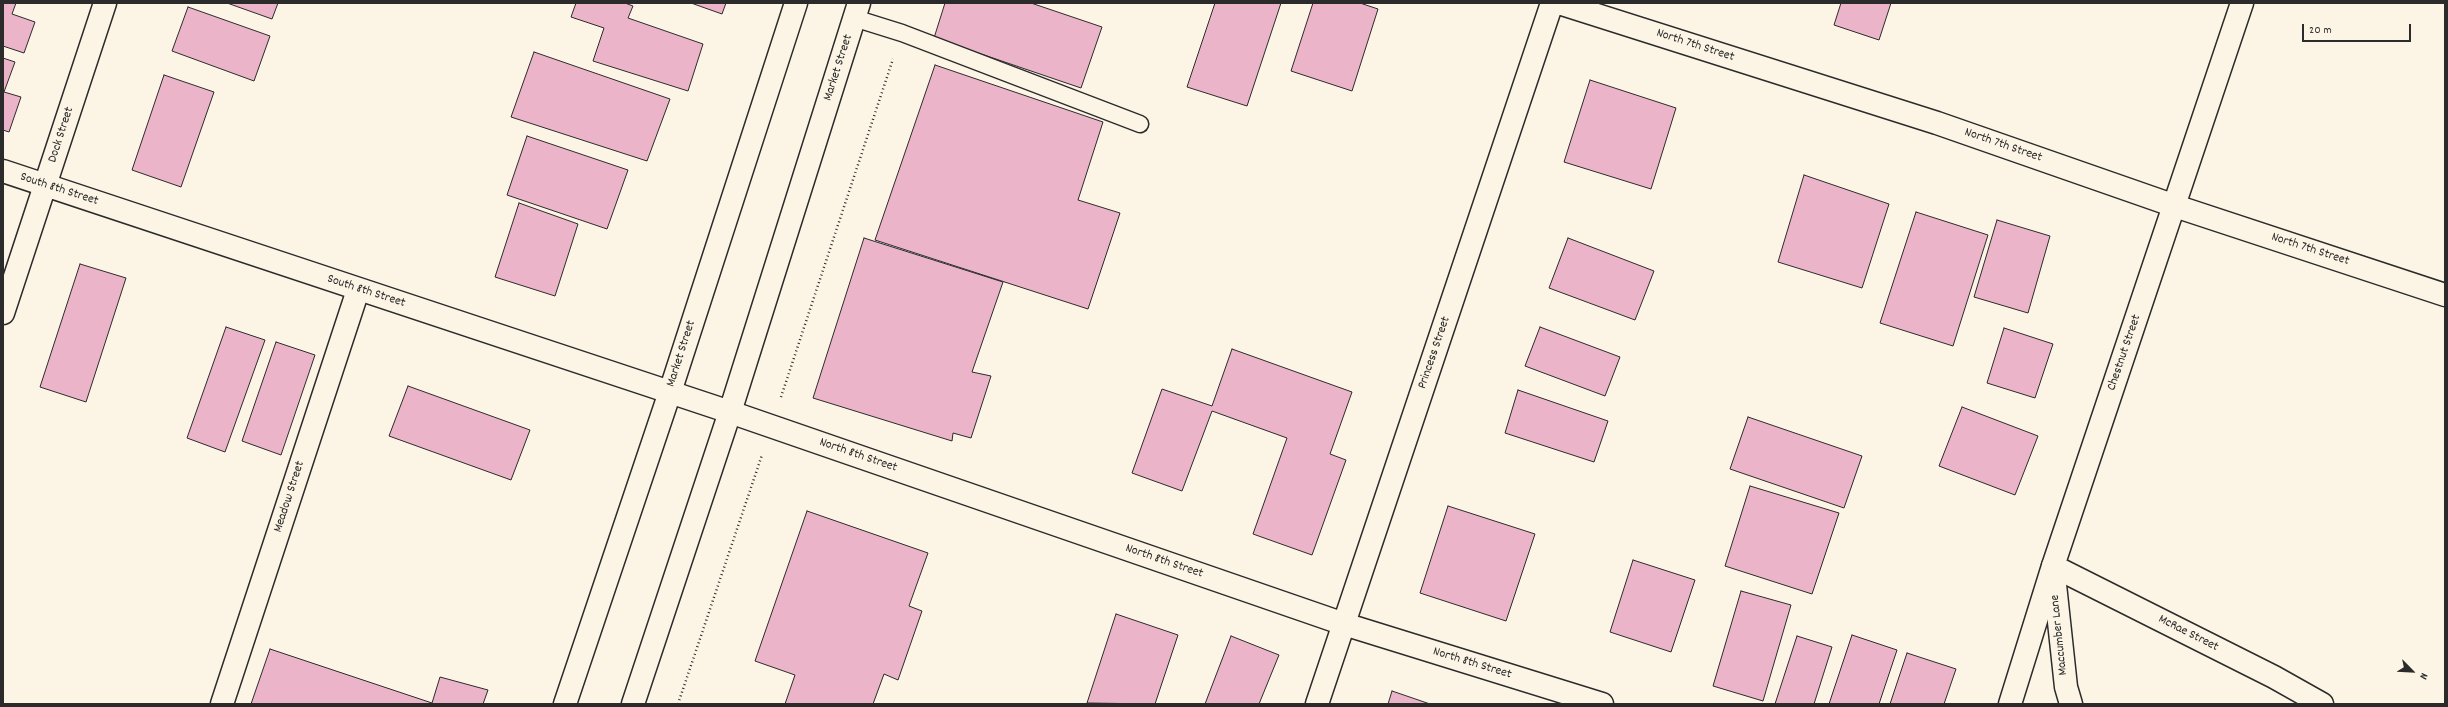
<!DOCTYPE html>
<style>
body{margin:0}
#map{position:relative;width:2448px;height:707px;overflow:hidden;background:#fcf5e5;font-family:Dekko,sans-serif}
canvas{display:block}
.frame{position:absolute;inset:0;border:4px solid #2b2b2b;pointer-events:none}
.north{position:absolute;left:2392px;top:651px;width:40px;height:40px;-webkit-text-stroke:3px #fcf5e5;paint-order:stroke;rotate:114deg;font-size:11px;font-weight:700;line-height:16px;text-align:center;color:#2b2b2b}
.north::after{content:'';display:block;margin:auto;width:14px;height:18px;background:#2b2b2b;clip-path:polygon(50% 0,100% 100%,50% 72%,0 100%)}
.scale{position:absolute;left:2302px;top:24px;width:109px;height:18px;box-sizing:border-box;border:2px solid #2b2b2b;border-top:0;padding-left:5px;font-size:12px;line-height:14px;white-space:nowrap;color:#2b2b2b;-webkit-text-stroke:3px #fcf5e5;paint-order:stroke}
</style>
<div id="map">
<canvas width="2448" height="707"></canvas>
<div class="frame"></div>
<div class="north">N</div>
<div class="scale">20 m</div>
</div>
<script>
const ctx = document.querySelector('canvas').getContext('2d');
ctx.lineJoin = 'round';
function fill(path, color) { ctx.fillStyle = color; ctx.fill(path, 'evenodd'); }
const shape = rows => new Path2D(rows.map(r => 'M' + r).join(''));
function strokePath(path, color, width, dash) { ctx.strokeStyle = color; ctx.lineWidth = width; ctx.lineCap = dash ? 'butt' : 'round'; ctx.setLineDash(dash || []); ctx.stroke(path); }
function label(font, color, halo, rows, align = 'center') {
  ctx.font = font + ' Dekko,sans-serif'; ctx.lineWidth = 3.5; ctx.setLineDash([]); ctx.textBaseline = 'middle'; ctx.strokeStyle = halo; ctx.fillStyle = color; for (const [text, x, y, turn = 0] of rows) {
    ctx.save(); ctx.translate(x, y); ctx.rotate((+turn || 0) * Math.PI / 180); ctx.textAlign = isNaN(turn) ? turn : align; if (halo) ctx.strokeText(text, 0, 0); ctx.fillText(text, 0, 0); ctx.restore();
  }
}
const building = shape([
 [3,3,16,3,12,14,35,22,24,53,3,46,3,3],
 [227,3,278,3,272,19,227,3],
 [576,3,625,3,633,6,628,18,703,44,688,91,593,61,604,28,571,17,576,3],
 [691,3,726,3,722,14,691,3],
 [945,3,1031,3,1102,27,1081,88,934,38,945,3],
 [1215,3,1281,3,1247,106,1187,87,1215,3],
 [1313,3,1360,3,1378,9,1352,91,1291,71,1313,3],
 [1841,3,1891,3,1879,40,1834,25,1841,3],
 [188,7,270,36,254,81,172,51,188,7],
 [534,52,670,99,647,161,511,117,534,52],
 [3,58,15,62,4,92,21,97,9,132,3,130,3,58],
 [935,65,1103,122,1078,200,1120,213,1088,309,875,240,935,65],
 [164,75,214,92,181,187,132,170,164,75],
 [1590,80,1676,108,1651,189,1564,162,1590,80],
 [527,136,628,170,607,229,507,195,527,136],
 [1804,175,1889,204,1862,288,1778,262,1804,175],
 [519,203,578,224,555,296,495,277,519,203],
 [1916,212,1988,235,1953,346,1880,323,1916,212],
 [1997,220,2050,236,2028,313,1974,297,1997,220],
 [864,238,1003,282,972,372,991,376,971,438,953,433,952,441,813,398,864,238],
 [1568,238,1654,271,1635,320,1549,288,1568,238],
 [80,264,126,278,86,402,40,387,80,264],
 [226,327,265,340,225,452,187,438,226,327],
 [1540,327,1620,357,1605,396,1525,366,1540,327],
 [2004,328,2053,344,2035,398,1987,383,2004,328],
 [276,342,315,355,281,455,242,441,276,342],
 [1232,349,1352,392,1330,454,1346,460,1312,555,1253,534,1287,438,1212,411,1182,491,1132,473,1162,389,1212,406,1232,349],
 [408,386,530,430,511,480,389,436,408,386],
 [1518,390,1608,421,1594,462,1505,433,1518,390],
 [1962,407,2038,436,2015,495,1939,466,1962,407],
 [1748,417,1862,456,1844,508,1730,469,1748,417],
 [1750,486,1839,513,1812,594,1725,566,1750,486],
 [1448,506,1535,534,1506,621,1420,593,1448,506],
 [807,511,928,553,909,606,922,611,898,680,884,674,873,704,785,704,795,675,755,661,807,511],
 [1633,560,1695,580,1671,652,1610,632,1633,560],
 [1741,591,1791,605,1763,701,1713,686,1741,591],
 [1116,614,1178,635,1155,704,1087,703,1116,614],
 [1852,635,1897,650,1879,704,1829,704,1852,635],
 [1231,636,1279,655,1259,704,1205,704,1231,636],
 [1797,636,1832,647,1814,704,1775,704,1797,636],
 [270,649,432,703,440,677,488,690,483,704,251,704,270,649],
 [1907,653,1956,669,1944,704,1890,704,1907,653],
 [1392,691,1430,704,1388,704,1392,691]
]);
fill(building, '#ecb4c9');
strokePath(building, '#2b2b2b', 1);
const service = shape([
 [854,18,902,33,1140,124]
]);
const minor = shape([
 [1559,3,1937,123,2175,206,2445,295],
 [730,412,1344,624,1602,704],
 [2053,566,2066,687,2071,704],
 [222,704,358,290],
 [1317,704,1552,3]
]);
const tertiary = shape([
 [3,171,730,412],
 [3,313,105,3],
 [2053,566,2274,677,2322,704],
 [2010,704,2053,566,2242,3]
]);
const primary = shape([
 [565,704,670,392,796,3],
 [633,704,730,412,859,3]
]);
strokePath(service, '#2b2b2b', 19);
strokePath(minor, '#2b2b2b', 25);
strokePath(tertiary, '#2b2b2b', 25);
strokePath(primary, '#2b2b2b', 25);
strokePath(shape([
 [781,397,893,59],
 [678,704,762,455]
]), '#2b2b2b', 2.5, [1, 3]);
strokePath(service, '#fcf5e5', 16);
strokePath(minor, '#fcf5e5', 22);
strokePath(tertiary, '#fcf5e5', 22);
strokePath(primary, '#fcf5e5', 22);
label('13px', '#2b2b2b', '#fcf5e5', [
 ["North 7th Street",1695,46,18],
 ["Market Street",839,68,-72],
 ["Dock Street",62,135,-72],
 ["North 7th Street",2003,146,19],
 ["South 8th Street",59,190,18],
 ["North 7th Street",2310,250,18],
 ["South 8th Street",366,292,18],
 ["Princess Street",1435,353,-71],
 ["Chestnut Street",2125,353,-71],
 ["Market Street",682,354,-72],
 ["North 8th Street",858,456,19],
 ["Meadow Street",290,497,-72],
 ["North 8th Street",1164,562,19],
 ["McRae Street",2188,634,27],
 ["Maccumber Lane",2060,635,-96],
 ["North 8th Street",1472,664,17]
]);
</script>
